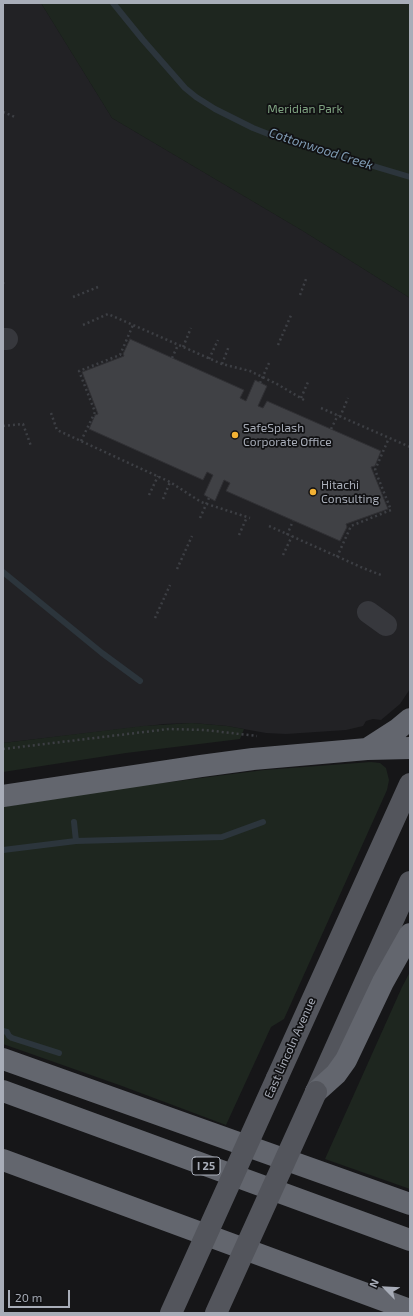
<!DOCTYPE html>
<style>
body{margin:0}
#map{position:relative;width:413px;height:1316px;overflow:hidden;background:#161618;font-family:"Exo 2",sans-serif}
canvas{display:block}
.frame{position:absolute;inset:0;border:4px solid #a8adb8;pointer-events:none}
.north{position:absolute;left:365px;top:1268px;width:40px;height:40px;-webkit-text-stroke:3px #111113;paint-order:stroke;rotate:294deg;font-size:11px;font-weight:700;line-height:16px;text-align:center;color:#a8adb8}
.north::after{content:'';display:block;margin:auto;width:14px;height:18px;background:#a8adb8;clip-path:polygon(50% 0,100% 100%,50% 72%,0 100%)}
.scale{position:absolute;left:8px;top:1290px;width:62px;height:18px;box-sizing:border-box;border:2px solid #a8adb8;border-top:0;padding-left:5px;font-size:12px;line-height:14px;white-space:nowrap;color:#a8adb8;-webkit-text-stroke:3px #111113;paint-order:stroke}
</style>
<div id="map">
<canvas width="413" height="1316"></canvas>
<div class="frame"></div>
<div class="north">N</div>
<div class="scale">20 m</div>
</div>
<script>
const ctx = document.querySelector('canvas').getContext('2d');
ctx.lineJoin = 'round';
function fill(path, color) { ctx.fillStyle = color; ctx.fill(path, 'evenodd'); }
const shape = rows => new Path2D(rows.map(r => 'M' + r).join(''));
function strokePath(path, color, width, dash) { ctx.strokeStyle = color; ctx.lineWidth = width; ctx.lineCap = dash ? 'butt' : 'round'; ctx.setLineDash(dash || []); ctx.stroke(path); }
function label(font, color, halo, rows, align = 'center') {
  ctx.font = font + ' "Exo 2",sans-serif'; ctx.lineWidth = 3.5; ctx.setLineDash([]); ctx.textBaseline = 'middle'; ctx.strokeStyle = halo; ctx.fillStyle = color; for (const [text, x, y, turn = 0] of rows) {
    ctx.save(); ctx.translate(x, y); ctx.rotate((+turn || 0) * Math.PI / 180); ctx.textAlign = isNaN(turn) ? turn : align; if (halo) ctx.strokeText(text, 0, 0); ctx.fillText(text, 0, 0); ctx.restore();
  }
}
fill(shape([
 [3,3,41,3,112,118,303,231,410,298,410,689,400,704,381,720,373,719,366,721,363,726,346,730,286,734,266,733,227,726,192,723,164,724,3,743]
]), '#222225');
fill(shape([
 [41,3,410,3,410,298,303,231,112,118],
 [192,723,227,726,244,729,240,739,126,753,3,772,3,743,143,726],
 [371,762,380,763,386,768,389,780,387,790,284,1019,271,1027,226,1125,122,1086,3,1044,3,807,123,788,264,770],
 [410,972,410,1189,325,1159,402,987]
]), '#1e261f');
strokePath(shape([
 [113,3,143,40,185,88,196,97,215,109,253,128,276,137,410,177],
 [3,572,102,653,140,681],
 [74,822,76,841],
 [3,850,76,841,222,837,263,822],
 [3,1031,7,1032,9,1036,12,1038,59,1053]
]), '#2c353c', 6);
const building = shape([
 [130,339,244,390,240,398,246,401,255,380,267,386,258,406,263,408,267,401,381,451,375,466,371,467,388,509,346,524,347,527,340,541,226,491,230,483,224,480,215,501,204,495,213,475,207,472,203,480,89,429,95,415,98,414,82,372,124,356,123,354,130,339]
]);
fill(building, '#404145');
strokePath(building, '#303034', 1);
strokePath(shape([
 [3,112,15,117],
 [3,283,4,284],
 [300,295,306,279],
 [73,297,98,287],
 [83,325,108,314,222,364,250,371,277,384,304,400],
 [278,345,292,313],
 [183,347,191,328],
 [172,358,178,345],
 [209,359,218,340],
 [222,364,229,346],
 [260,383,269,363],
 [301,398,308,382],
 [321,408,410,447],
 [51,413,57,430,170,482,201,502,250,518],
 [340,417,348,398],
 [3,426,23,424,31,446],
 [331,429,338,415],
 [81,441,95,412,79,371,120,355,133,325],
 [149,495,158,476],
 [163,499,170,482],
 [200,518,209,498],
 [269,526,363,568,381,575],
 [239,535,247,517],
 [287,535,293,521],
 [283,555,292,536],
 [337,557,351,526,391,510,375,470,389,438],
 [177,569,192,536],
 [155,618,170,585],
 [3,749,169,729,205,730,257,736]
]), '#3d3f44', 2.5, [2, 3]);
strokePath(shape([
 [3,339,7,339],
 [368,612,386,625]
]), '#37383d', 22);
strokePath(shape([
 [277,1078,410,784],
 [316,1092,410,882]
]), '#53555c', 22);
strokePath(shape([
 [367,749,398,729,410,719],
 [3,796,201,766,253,759,367,749,410,748],
 [3,1059,410,1204],
 [3,1091,410,1240],
 [316,1092,336,1074,346,1060,383,982,410,934],
 [3,1160,410,1310]
]), '#63666e', 22);
strokePath(shape([
 [171,1313,277,1078],
 [216,1313,316,1092]
]), '#53555c', 22);
for (const [x, y, r, color] of [
 [235,435,4,"#f2b134"],
 [313,492,4,"#f2b134"]
]) { const dot = new Path2D(); dot.arc(x, y, r, 0, 2 * Math.PI); ctx.fillStyle = color; ctx.fill(dot); strokePath(dot, '#111113', 1.5); }
for (const [x, y, w] of [
 [206,1166,28]
]) { const box = new Path2D(); box.roundRect(x - w / 2, y - 9, w, 18, 3); ctx.fillStyle = '#111113'; ctx.fill(box); strokePath(box, '#a8adb8', 1); }
label('bold 11px', '#a8adb8', null, [
 ["I 25",206,1166]
]);
label('12px', '#7fa381', '#111113', [
 ["Meridian Park",305,109]
]);
label('12px', '#a8adb8', '#111113', [
 ["SafeSplash",243,428],
 ["Corporate Office",243,442],
 ["Hitachi",321,485],
 ["Consulting",321,499]
], 'left');
label('12px', '#a8adb8', '#111113', [
 ["East Lincoln Avenue",290,1048,-66]
]);
label('italic 13px', '#7f9bb3', '#111113', [
 ["Cottonwood Creek",321,149,18]
]);
</script>
